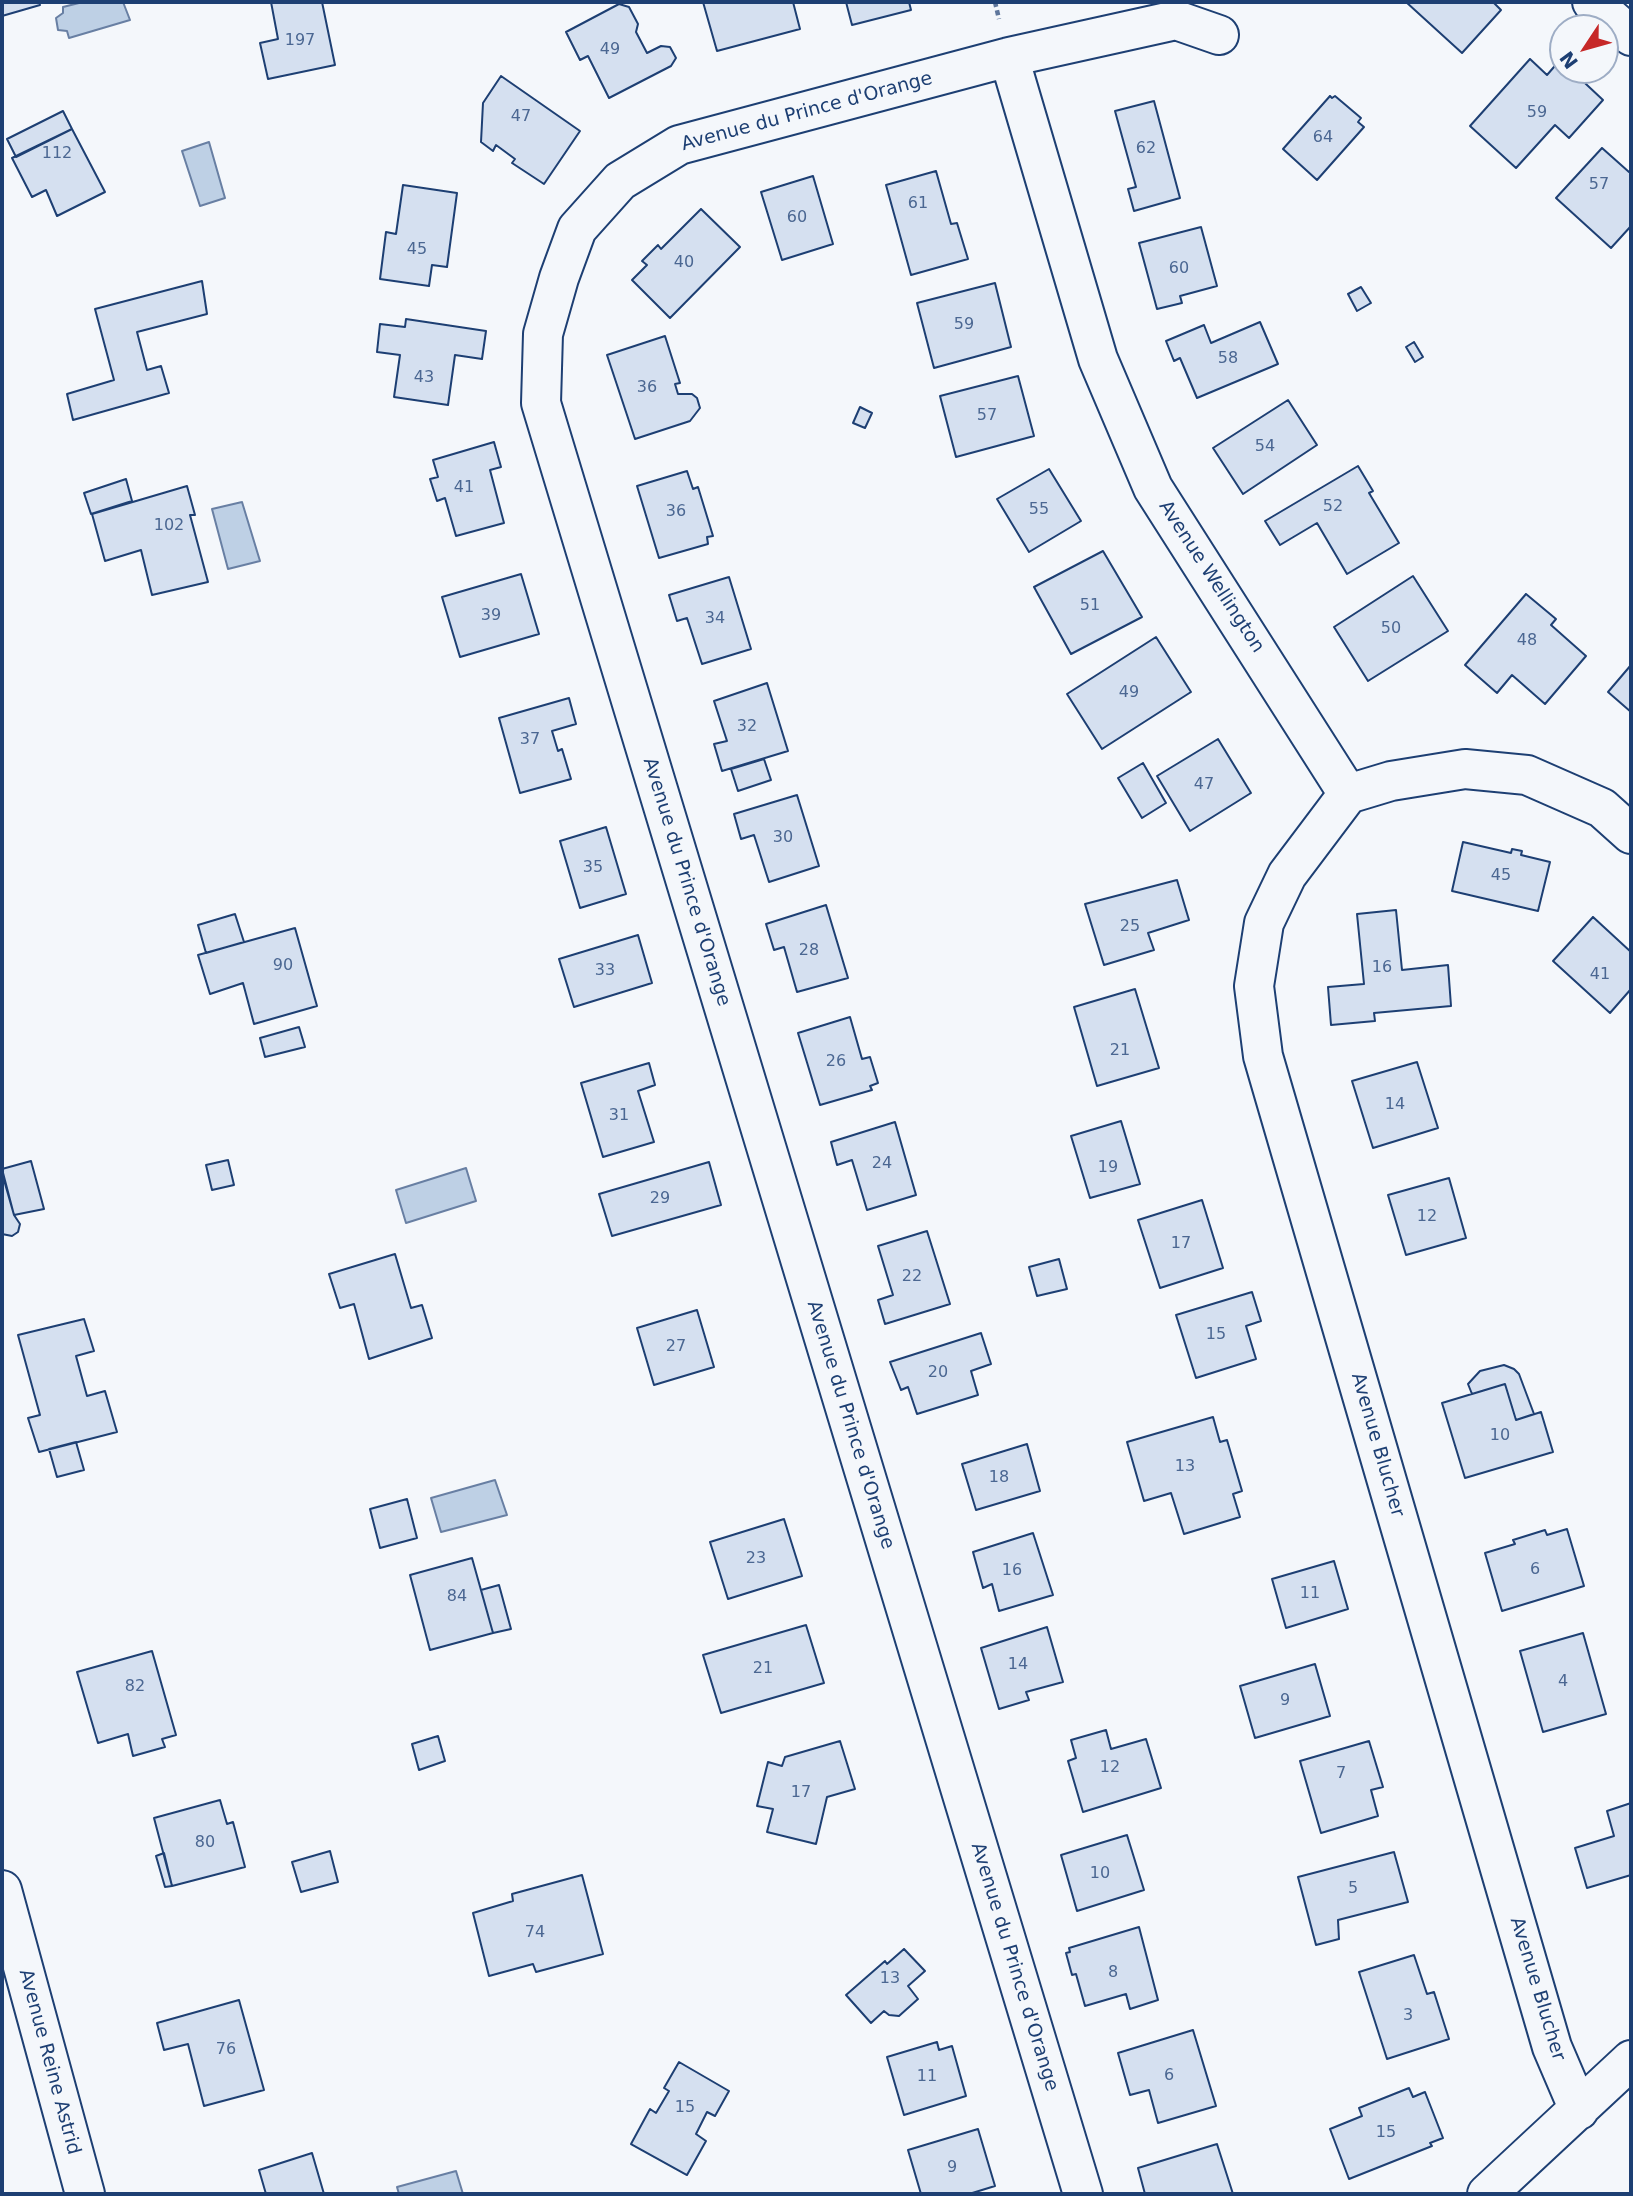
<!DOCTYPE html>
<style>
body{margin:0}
#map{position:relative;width:1633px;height:2196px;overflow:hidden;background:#f4f7fb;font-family:"DejaVu Sans",sans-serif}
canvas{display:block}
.frame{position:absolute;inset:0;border:4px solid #1d3f73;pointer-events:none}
.north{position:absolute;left:1549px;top:14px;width:70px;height:70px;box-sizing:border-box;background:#f4f7fb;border:2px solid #9eadc5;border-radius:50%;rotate:234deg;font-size:19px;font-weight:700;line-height:28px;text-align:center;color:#1d3f73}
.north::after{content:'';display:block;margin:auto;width:24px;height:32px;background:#c62828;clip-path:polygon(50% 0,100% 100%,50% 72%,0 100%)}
</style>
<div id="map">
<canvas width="1633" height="2196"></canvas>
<div class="frame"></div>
<div class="north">N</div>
</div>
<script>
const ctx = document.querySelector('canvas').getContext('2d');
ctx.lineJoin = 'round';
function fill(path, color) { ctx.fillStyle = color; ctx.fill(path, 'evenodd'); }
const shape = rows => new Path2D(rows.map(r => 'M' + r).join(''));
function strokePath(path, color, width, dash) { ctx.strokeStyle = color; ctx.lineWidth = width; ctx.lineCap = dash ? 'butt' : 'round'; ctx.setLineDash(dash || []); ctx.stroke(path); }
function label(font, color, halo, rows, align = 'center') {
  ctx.font = font + ' "DejaVu Sans",sans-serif'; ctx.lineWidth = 5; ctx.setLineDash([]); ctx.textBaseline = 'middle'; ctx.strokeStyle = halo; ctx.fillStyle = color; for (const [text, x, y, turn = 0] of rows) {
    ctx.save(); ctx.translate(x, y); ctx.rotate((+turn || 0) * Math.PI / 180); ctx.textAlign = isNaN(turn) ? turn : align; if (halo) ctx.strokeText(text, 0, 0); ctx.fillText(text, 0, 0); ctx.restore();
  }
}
const water = shape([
 [83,2,123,2,130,20,69,38,67,31,58,30,56,18,63,13,63,7,83,2],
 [209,142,225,198,200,206,182,151,209,142],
 [242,502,260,561,228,569,212,509,242,502],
 [466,1168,476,1201,406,1223,396,1190,466,1168],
 [495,1480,507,1515,441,1532,431,1498,495,1480],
 [456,2171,463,2194,399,2194,397,2187,456,2171]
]);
fill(water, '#bed0e5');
strokePath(water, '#687fa3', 2);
const building = shape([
 [2,2,39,2,40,5,2,16,2,2],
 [271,2,322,2,335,65,268,79,260,43,278,39,271,2],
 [703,2,793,2,800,29,717,51,703,2],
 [846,2,909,2,911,10,852,25,846,2],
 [1406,2,1493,2,1501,10,1462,53,1406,2],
 [619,4,629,7,638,24,636,32,647,53,661,46,670,47,676,58,671,66,609,98,588,56,580,60,566,32,619,4],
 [1530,59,1547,75,1560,60,1563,63,1563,70,1571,70,1603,100,1569,138,1555,125,1516,168,1470,126,1530,59],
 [501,76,580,131,544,184,512,163,515,159,496,145,493,151,481,142,483,103,501,76],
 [1330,96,1332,98,1335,96,1361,118,1358,122,1364,127,1317,180,1283,149,1330,96],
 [1154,101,1180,198,1134,211,1128,189,1136,187,1115,111,1154,101],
 [63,111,72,129,16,157,7,139,63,111],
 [72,129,105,192,57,216,46,190,32,197,12,158,72,129],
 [1602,148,1629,172,1631,170,1631,226,1611,248,1556,198,1602,148],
 [936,171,951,224,957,223,968,259,911,275,886,185,936,171],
 [813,176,833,244,782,260,761,192,813,176],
 [403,185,457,193,447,267,432,265,429,286,380,279,386,232,396,234,403,185],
 [701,209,740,247,670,318,632,280,647,265,642,261,658,245,661,249,701,209],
 [1201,227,1217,286,1180,296,1182,303,1157,309,1139,243,1201,227],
 [202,281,207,314,137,332,147,370,161,366,169,393,73,420,67,394,114,380,95,309,202,281],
 [995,283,1011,347,934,368,917,303,995,283],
 [1361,287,1371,303,1357,311,1348,294,1361,287],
 [406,319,486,331,482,359,455,355,448,405,394,397,400,355,377,352,380,324,405,327,406,319],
 [1260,322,1278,364,1197,398,1180,358,1174,361,1166,341,1204,325,1211,343,1260,322],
 [665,336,680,383,675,384,678,394,692,394,697,398,700,408,690,421,635,439,607,355,665,336],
 [1414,342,1423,357,1415,362,1406,347,1414,342],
 [1018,376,1034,436,956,457,940,396,1018,376],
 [1288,400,1317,445,1243,494,1213,448,1288,400],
 [860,407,872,413,865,428,853,423,860,407],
 [494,442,501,467,490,470,504,523,456,536,445,498,437,501,430,479,438,477,433,460,494,442],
 [1358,466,1373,491,1369,493,1399,543,1347,574,1317,523,1280,545,1265,521,1358,466],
 [1049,469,1081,521,1029,552,997,499,1049,469],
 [687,471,693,489,698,487,713,536,707,537,708,544,659,558,637,486,687,471],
 [126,479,132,501,91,514,84,493,126,479],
 [187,486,195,515,190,515,208,582,152,595,141,550,105,561,92,514,187,486],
 [1103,551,1142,617,1071,654,1034,587,1103,551],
 [521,574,539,634,460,657,442,597,521,574],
 [1413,576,1448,631,1368,681,1334,627,1413,576],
 [729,577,751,649,702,664,687,618,677,621,669,595,729,577],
 [1526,594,1556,619,1551,625,1586,656,1545,704,1512,675,1497,693,1465,665,1526,594],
 [1156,637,1191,692,1102,749,1067,694,1156,637],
 [1631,665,1631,712,1608,692,1631,665],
 [767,683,788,751,722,771,714,744,727,741,714,701,767,683],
 [569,698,576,724,552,731,558,751,562,749,571,779,520,793,499,718,569,698],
 [1218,739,1251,793,1190,831,1157,776,1218,739],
 [764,759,771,780,738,791,731,769,764,759],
 [1143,763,1166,803,1142,818,1118,778,1143,763],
 [797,795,819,866,769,882,754,835,741,839,734,814,797,795],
 [606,827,626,894,580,908,560,841,606,827],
 [1463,842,1511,853,1512,849,1522,851,1521,855,1550,862,1538,911,1452,891,1463,842],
 [1177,880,1189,920,1148,933,1154,950,1104,965,1085,904,1177,880],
 [826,905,848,978,797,992,784,947,774,950,766,924,826,905],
 [1396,910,1402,970,1448,965,1451,1006,1374,1013,1375,1021,1331,1025,1328,987,1364,984,1357,914,1396,910],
 [235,914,244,942,206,953,198,925,235,914],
 [1593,917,1631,952,1631,989,1610,1013,1553,961,1593,917],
 [295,928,317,1006,254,1024,243,983,210,994,198,955,295,928],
 [638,935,652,983,574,1007,559,959,638,935],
 [1135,989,1159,1068,1097,1086,1074,1007,1135,989],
 [850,1017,862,1059,870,1057,878,1083,870,1086,872,1090,820,1105,798,1033,850,1017],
 [299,1027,305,1047,265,1057,260,1038,299,1027],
 [1417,1062,1438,1128,1373,1148,1352,1081,1417,1062],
 [649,1063,655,1085,638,1091,654,1142,603,1157,581,1083,649,1063],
 [1121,1121,1140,1184,1090,1198,1071,1136,1121,1121],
 [895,1122,916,1195,867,1210,852,1160,837,1165,831,1142,895,1122],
 [228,1160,234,1185,212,1190,206,1165,228,1160],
 [31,1161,44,1209,14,1215,2,1169,31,1161],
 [709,1162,721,1205,612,1236,599,1194,709,1162],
 [2,1173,14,1215,20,1224,18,1232,12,1236,2,1234,2,1173],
 [1449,1178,1466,1238,1406,1255,1388,1195,1449,1178],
 [1202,1200,1223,1268,1160,1288,1138,1220,1202,1200],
 [927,1231,950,1304,885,1324,878,1300,893,1295,878,1246,927,1231],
 [395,1254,411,1308,422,1305,432,1338,369,1359,354,1304,340,1308,329,1274,395,1254],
 [1059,1259,1067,1289,1037,1296,1029,1267,1059,1259],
 [1252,1292,1261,1321,1246,1326,1256,1359,1196,1378,1176,1315,1252,1292],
 [697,1310,714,1367,654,1385,637,1328,697,1310],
 [84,1319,94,1351,76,1356,87,1396,105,1391,117,1432,39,1452,28,1418,40,1415,18,1335,84,1319],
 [981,1333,991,1364,971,1371,978,1395,917,1414,908,1387,901,1390,890,1362,981,1333],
 [1504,1365,1514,1369,1519,1374,1534,1414,1516,1420,1505,1384,1472,1394,1468,1384,1480,1371,1504,1365],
 [1505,1384,1516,1420,1541,1412,1553,1452,1465,1478,1442,1403,1505,1384],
 [1213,1417,1220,1442,1227,1440,1242,1491,1233,1494,1240,1517,1184,1534,1171,1493,1144,1501,1127,1442,1213,1417],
 [76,1442,84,1470,57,1477,49,1449,76,1442],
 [1027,1444,1040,1491,976,1510,962,1464,1027,1444],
 [407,1499,417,1538,380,1548,370,1509,407,1499],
 [784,1519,802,1576,728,1599,710,1542,784,1519],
 [1567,1529,1584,1586,1502,1611,1485,1553,1515,1544,1513,1540,1545,1530,1547,1535,1567,1529],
 [1033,1533,1053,1595,999,1611,992,1584,983,1588,973,1552,1033,1533],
 [472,1558,493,1633,430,1650,410,1575,472,1558],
 [1334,1561,1348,1609,1286,1628,1272,1579,1334,1561],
 [499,1585,511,1629,493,1633,481,1590,499,1585],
 [806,1625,824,1683,721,1713,703,1655,806,1625],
 [1047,1627,1063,1682,1026,1692,1029,1700,999,1709,981,1648,1047,1627],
 [1583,1633,1606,1714,1543,1732,1520,1651,1583,1633],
 [152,1651,176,1735,162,1739,165,1747,133,1756,128,1734,98,1743,77,1672,152,1651],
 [1315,1664,1330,1716,1255,1738,1240,1686,1315,1664],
 [1106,1730,1111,1749,1146,1739,1161,1788,1083,1812,1068,1761,1076,1758,1071,1740,1106,1730],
 [438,1736,445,1761,419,1770,412,1744,438,1736],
 [840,1741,855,1789,827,1797,816,1844,767,1832,773,1809,757,1806,768,1762,782,1766,785,1757,840,1741],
 [1369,1741,1383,1787,1371,1790,1378,1816,1321,1833,1300,1761,1369,1741],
 [220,1800,227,1824,233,1822,245,1867,172,1886,154,1818,220,1800],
 [1631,1803,1631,1875,1587,1888,1575,1848,1614,1836,1607,1811,1631,1803],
 [1127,1835,1144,1890,1077,1911,1061,1855,1127,1835],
 [330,1851,338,1882,301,1892,292,1862,330,1851],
 [1394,1852,1408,1902,1338,1920,1339,1939,1316,1945,1298,1877,1394,1852],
 [164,1853,172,1886,165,1887,156,1856,164,1853],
 [582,1875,603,1954,536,1972,533,1964,489,1976,473,1913,513,1901,512,1894,582,1875],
 [1139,1927,1158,2000,1130,2009,1126,1994,1085,2006,1076,1974,1072,1975,1066,1953,1070,1952,1069,1948,1139,1927],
 [904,1949,925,1971,908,1986,918,1999,899,2016,889,2015,884,2011,871,2023,846,1995,885,1961,887,1964,904,1949],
 [1414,1955,1427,1994,1434,1992,1449,2039,1387,2059,1359,1972,1414,1955],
 [239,2000,264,2090,204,2106,188,2044,164,2050,157,2023,239,2000],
 [1193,2030,1216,2106,1158,2123,1149,2090,1130,2095,1118,2053,1193,2030],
 [937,2042,939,2050,952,2046,966,2096,904,2115,887,2057,937,2042],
 [679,2062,729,2091,715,2116,707,2112,696,2134,706,2141,687,2175,631,2144,650,2109,656,2113,669,2091,664,2088,679,2062],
 [1409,2088,1413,2097,1425,2092,1443,2138,1430,2143,1432,2146,1349,2179,1330,2129,1362,2116,1359,2108,1409,2088],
 [978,2129,995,2186,969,2194,921,2194,908,2150,978,2129],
 [1217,2144,1233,2194,1145,2194,1138,2168,1217,2144],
 [312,2153,324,2194,266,2194,259,2170,312,2153]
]);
fill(building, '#d5e0f0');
strokePath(building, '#1d3f73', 2);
const minor = shape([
 [1592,2,1631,36],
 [1009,57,1098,359,1153,488,1348,794],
 [1348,794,1287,875,1264,923,1254,986,1263,1056,1552,2047,1579,2110],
 [1348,794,1391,781,1465,769,1527,775,1602,808,1631,834],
 [2,1890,85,2194],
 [1083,2194,541,403,543,334,559,278,577,229,620,181,679,145,1009,57,1176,20,1219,35],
 [1487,2194,1631,2060]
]);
strokePath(minor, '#1d3f73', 42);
strokePath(shape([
 [995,2,999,19]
]), '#5e769c', 4.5, [5, 3.5]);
strokePath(minor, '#f4f7fb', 38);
label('16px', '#4b6792', null, [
 ["197",300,41],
 ["49",610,50],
 ["59",1537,113],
 ["47",521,117],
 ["64",1323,138],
 ["62",1146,149],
 ["112",57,154],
 ["57",1599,185],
 ["61",918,204],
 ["60",797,218],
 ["45",417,250],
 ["40",684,263],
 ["60",1179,269],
 ["59",964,325],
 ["58",1228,359],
 ["43",424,378],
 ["36",647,388],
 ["57",987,416],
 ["54",1265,447],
 ["41",464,488],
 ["52",1333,507],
 ["55",1039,510],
 ["36",676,512],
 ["102",169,526],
 ["51",1090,606],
 ["39",491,616],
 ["34",715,619],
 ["50",1391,629],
 ["48",1527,641],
 ["49",1129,693],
 ["32",747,727],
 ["37",530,740],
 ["47",1204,785],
 ["30",783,838],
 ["35",593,868],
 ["45",1501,876],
 ["25",1130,927],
 ["28",809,951],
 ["90",283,966],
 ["16",1382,968],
 ["33",605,971],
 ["41",1600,975],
 ["21",1120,1051],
 ["26",836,1062],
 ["14",1395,1105],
 ["31",619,1116],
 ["24",882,1164],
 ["19",1108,1168],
 ["29",660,1199],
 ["12",1427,1217],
 ["17",1181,1244],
 ["22",912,1277],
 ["15",1216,1335],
 ["27",676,1347],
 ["20",938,1373],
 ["10",1500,1436],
 ["13",1185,1467],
 ["18",999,1478],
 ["23",756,1559],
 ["6",1535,1570],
 ["16",1012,1571],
 ["11",1310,1594],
 ["84",457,1597],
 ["14",1018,1665],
 ["21",763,1669],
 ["4",1563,1682],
 ["82",135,1687],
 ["9",1285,1701],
 ["12",1110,1768],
 ["7",1341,1774],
 ["17",801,1793],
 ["80",205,1843],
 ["10",1100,1874],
 ["5",1353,1889],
 ["74",535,1933],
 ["8",1113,1973],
 ["13",890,1979],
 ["3",1408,2016],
 ["76",226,2050],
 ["6",1169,2076],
 ["11",927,2077],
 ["15",685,2108],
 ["15",1386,2133],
 ["9",952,2168]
]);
label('19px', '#1d3f73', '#f4f7fb', [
 ["Avenue du Prince d'Orange",807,112,-15],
 ["Avenue Wellington",1211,577,57],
 ["Avenue du Prince d'Orange",686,882,73],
 ["Avenue du Prince d'Orange",850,1425,73],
 ["Avenue Blucher",1377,1445,74],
 ["Avenue du Prince d'Orange",1014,1967,73],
 ["Avenue Blucher",1537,1989,73],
 ["Avenue Reine Astrid",49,2062,75]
]);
</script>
